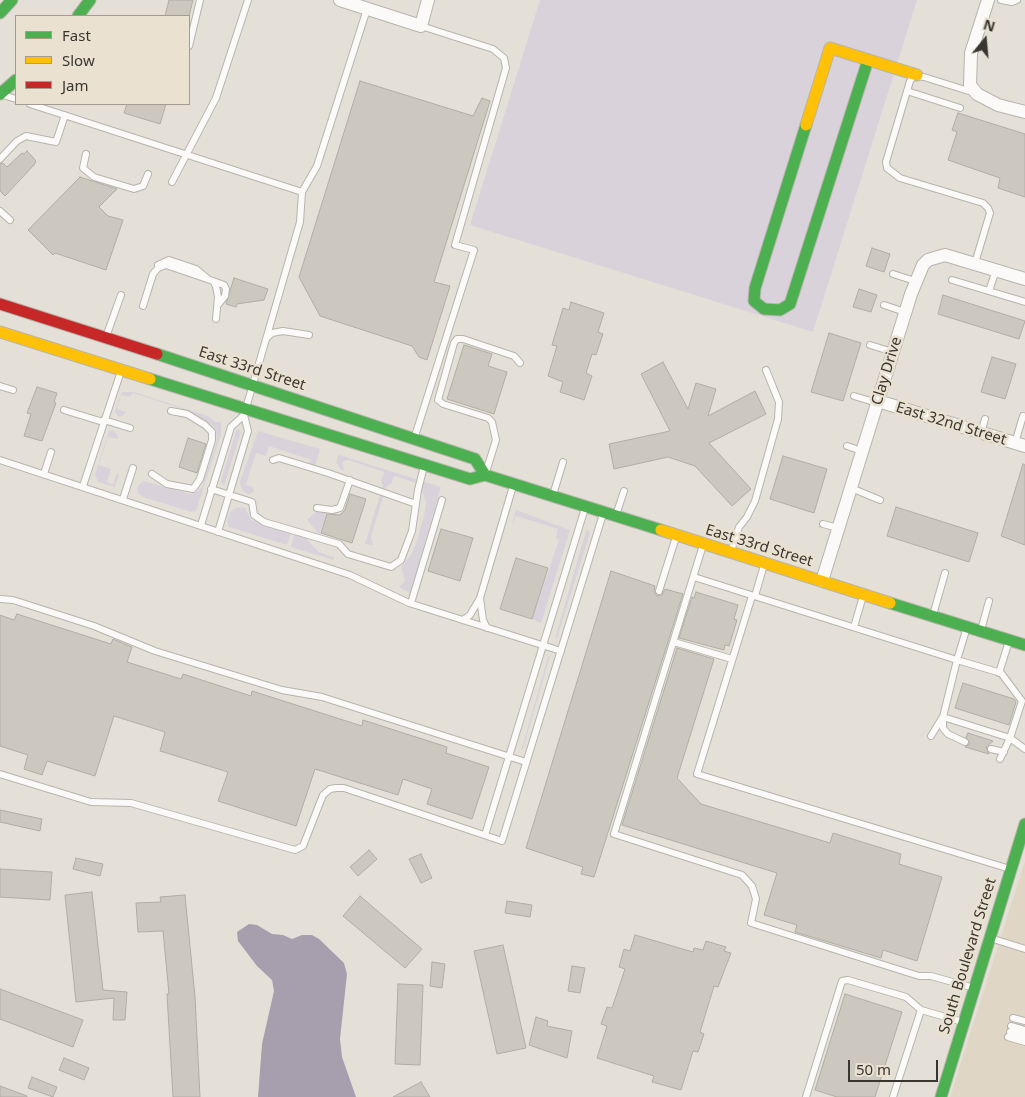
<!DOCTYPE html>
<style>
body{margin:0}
#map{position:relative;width:1025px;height:1097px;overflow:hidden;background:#e4e0d7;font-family:"Noto Sans",sans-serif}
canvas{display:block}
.legend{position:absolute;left:15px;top:15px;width:175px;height:90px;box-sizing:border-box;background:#eae1d1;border:1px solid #a39d91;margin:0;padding:6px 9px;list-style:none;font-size:15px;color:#393630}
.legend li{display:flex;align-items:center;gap:10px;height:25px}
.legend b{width:25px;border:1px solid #a39d91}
.north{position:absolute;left:960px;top:15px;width:50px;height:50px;-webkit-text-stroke:4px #eae1d1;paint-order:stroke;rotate:17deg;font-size:14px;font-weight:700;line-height:20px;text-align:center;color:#393630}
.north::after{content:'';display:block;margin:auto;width:18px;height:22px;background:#393630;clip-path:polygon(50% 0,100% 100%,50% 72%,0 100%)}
.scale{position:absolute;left:848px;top:1060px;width:90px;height:22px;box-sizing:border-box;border:2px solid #393630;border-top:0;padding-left:6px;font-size:15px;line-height:18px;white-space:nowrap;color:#393630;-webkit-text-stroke:4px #eae1d1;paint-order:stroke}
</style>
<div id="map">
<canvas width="1025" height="1097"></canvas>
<ul class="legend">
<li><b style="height:6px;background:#4caf50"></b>Fast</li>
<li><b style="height:6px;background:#ffc107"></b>Slow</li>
<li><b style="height:6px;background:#c62828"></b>Jam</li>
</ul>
<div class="north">N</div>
<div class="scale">50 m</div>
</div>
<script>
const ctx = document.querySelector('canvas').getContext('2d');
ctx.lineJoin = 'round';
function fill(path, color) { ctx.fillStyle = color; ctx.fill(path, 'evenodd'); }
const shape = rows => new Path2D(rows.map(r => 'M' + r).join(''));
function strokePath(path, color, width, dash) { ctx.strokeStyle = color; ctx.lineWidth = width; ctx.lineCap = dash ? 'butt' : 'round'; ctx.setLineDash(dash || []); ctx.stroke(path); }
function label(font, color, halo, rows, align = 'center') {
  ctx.font = font + ' "Noto Sans",sans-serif'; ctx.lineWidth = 5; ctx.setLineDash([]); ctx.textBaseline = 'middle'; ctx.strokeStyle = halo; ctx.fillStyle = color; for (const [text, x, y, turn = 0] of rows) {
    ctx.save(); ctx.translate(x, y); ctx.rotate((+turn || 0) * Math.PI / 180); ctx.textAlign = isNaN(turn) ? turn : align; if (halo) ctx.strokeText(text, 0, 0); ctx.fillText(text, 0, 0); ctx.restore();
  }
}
fill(shape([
 [1025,861,1025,1097,950,1097]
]), '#dfd6c6');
fill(shape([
 [540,0,917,0,813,332,470,225],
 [122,392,134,392,208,416,215,422,221,422,221,434,196,511,191,512,143,497,138,493,137,487,143,481,190,494,197,492,202,487,217,440,216,430,212,425,186,410,133,393,130,397,121,395,117,409,126,412,123,416,118,417,115,411,120,396],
 [239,429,241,432,225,483,222,485,221,481,236,431],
 [112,430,117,434,118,439,108,437,99,465,111,469,107,482,113,484,117,473,119,475,115,487,98,482,95,475,109,431],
 [258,431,320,449,315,467,308,467,311,460,269,446,266,456,256,453,246,485,253,487,254,491,250,494,246,493,241,488,240,482],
 [339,455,441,487,410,593,399,587,405,581,401,567,411,555,416,544,425,512,426,503,420,484,394,476,391,484,386,487,371,537,373,545,365,544,383,485,381,480,384,472,348,460,342,462,344,470,341,470,336,462],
 [237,507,245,508,251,520,291,533,287,545,229,527,227,522,230,512],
 [321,507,328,511,319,534,307,520],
 [516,510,570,530,541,623,532,619,559,540,556,538,558,529,516,516,512,525],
 [296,528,319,552,334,557,334,560,291,547],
 [588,530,590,533,557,638,555,639,586,531],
 [550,656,523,749,521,751,548,657]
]), '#d9d2da');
fill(shape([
 [249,924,257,925,272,934,283,935,292,939,302,935,312,935,319,939,344,963,347,974,340,1039,342,1057,356,1097,258,1097,262,1044,274,991,272,980,257,966,238,941,237,932]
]), '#a79eae');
const building = shape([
 [169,0,193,0,189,16,165,16,169,0],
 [360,81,473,116,482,98,490,101,434,282,450,286,427,360,419,357,412,346,320,316,299,277,360,81],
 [127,104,166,104,160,124,124,113,127,104],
 [958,113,1025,134,1025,197,998,188,1000,178,948,160,957,132,952,130,958,113],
 [27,151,36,161,34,165,5,196,0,191,0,164,3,163,7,167,22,153,24,154,27,151],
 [80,177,117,189,99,207,108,216,123,220,106,270,55,253,53,255,28,230,80,177],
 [872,248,890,254,884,272,866,266,872,248],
 [234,278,268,289,264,300,237,304,236,307,226,304,234,278],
 [859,289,877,295,871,312,853,307,859,289],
 [943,295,1025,321,1019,339,938,314,943,295],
 [571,302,604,313,598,332,603,334,596,355,592,354,586,373,592,376,584,400,560,392,563,382,548,376,557,346,552,345,563,308,569,310,571,302],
 [829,333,861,343,843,401,811,392,829,333],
 [464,345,492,354,488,366,507,372,494,414,447,399,464,345],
 [992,357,1016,364,1005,399,981,392,992,357],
 [663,362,688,409,696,383,716,389,708,416,755,391,766,414,709,443,751,489,732,506,695,466,668,457,614,469,609,444,670,431,641,374,663,362],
 [37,387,57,393,54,402,56,403,42,441,24,436,31,414,27,413,37,387],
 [188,438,206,444,197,473,179,467,188,438],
 [783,456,827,469,814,513,770,499,783,456],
 [1023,464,1025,465,1025,545,1001,536,1023,464],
 [350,494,366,499,352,543,321,533,327,514,340,515,345,510,350,494],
 [896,507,978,533,969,562,887,536,896,507],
 [441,529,473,538,460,581,428,571,441,529],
 [516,558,548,568,532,619,500,609,516,558],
 [611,571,655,586,654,592,657,596,662,595,665,589,683,594,594,877,581,874,583,867,526,848,611,571],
 [696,592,738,605,734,619,737,620,729,646,725,645,724,650,679,638,692,597,694,598,696,592],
 [17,614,111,644,113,639,132,647,127,662,181,679,183,674,251,696,252,691,362,726,363,720,447,747,446,753,489,767,472,819,427,804,432,789,403,779,398,795,315,769,296,826,218,801,228,772,160,751,165,732,114,716,95,776,47,761,42,775,24,769,28,755,0,746,0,615,14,620,17,614],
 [677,648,714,659,677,778,701,804,830,843,833,833,901,854,899,864,942,877,917,961,883,950,881,958,795,932,797,925,764,915,777,873,622,825,677,648],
 [963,683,1014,699,1016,702,1009,725,955,708,963,683],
 [968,733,993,741,986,747,989,754,965,747,970,744,966,737,968,733],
 [0,810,42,819,40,831,0,822,0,810],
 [369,850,377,859,358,876,350,867,369,850],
 [421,854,432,878,421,883,409,859,421,854],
 [76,858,103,864,100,876,73,869,76,858],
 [0,869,52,872,50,900,0,897,0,869],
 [92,892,103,990,127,992,125,1020,113,1020,114,998,76,1002,65,895,92,892],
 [185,895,195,997,200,1097,173,1097,167,994,169,994,163,931,138,932,136,903,161,902,160,897,185,895],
 [360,896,422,949,405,968,343,916,360,896],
 [507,901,532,905,530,917,505,913,507,901],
 [635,935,693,952,694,948,703,950,706,941,726,947,724,951,731,953,718,987,714,986,700,1032,704,1034,698,1052,693,1051,681,1090,652,1082,654,1076,597,1058,607,1026,601,1024,607,1007,612,1008,625,969,619,967,624,949,630,951,635,935],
 [503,945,526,1048,497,1054,474,951,503,945],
 [432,962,445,964,442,988,430,986,432,962],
 [572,966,585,968,580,993,568,991,572,966],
 [398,984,423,985,420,1065,395,1064,398,984],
 [0,989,83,1020,73,1047,0,1019,0,989],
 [845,994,902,1012,875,1097,837,1097,815,1090,845,994],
 [536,1017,548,1021,547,1026,572,1031,567,1058,529,1045,536,1017],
 [64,1058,89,1068,84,1080,59,1070,64,1058],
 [32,1077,57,1087,53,1097,28,1088,32,1077],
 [421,1082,430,1097,393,1097,421,1082],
 [0,1086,27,1096,27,1097,0,1097,0,1086]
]);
fill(building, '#cdc8bf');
strokePath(building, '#b0ada6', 1);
const lane = shape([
 [1001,0,1012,2,1017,0],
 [189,46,200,0],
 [907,91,960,108],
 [975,93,924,77,914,76,910,81,886,162,887,168,900,178,983,203,988,208,990,213,975,263],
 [3,95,16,99],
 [30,104,302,192],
 [86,154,83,168,94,177,134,189,143,186,148,174],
 [0,159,17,141,26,136,56,142,65,115],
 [172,182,216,98,248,0],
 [0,211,10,220],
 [158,265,169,260,196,269,207,278],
 [893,274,915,281],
 [952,280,1025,302],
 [213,281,224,285,226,289,225,296,218,305],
 [989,291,996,270],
 [884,305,905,312],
 [143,306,153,274,158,268,166,265,213,281,216,286,218,297,216,319],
 [106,337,121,295],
 [266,339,272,333,283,331,309,335],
 [870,345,893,352],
 [0,386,13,390],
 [854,396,877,403],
 [64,410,103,422],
 [104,420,130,428],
 [981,433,985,419],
 [415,436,474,250,455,245,506,68,504,58,493,49,421,26],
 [1015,443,1023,416],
 [847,446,862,451],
 [0,460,350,575,409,603,561,651],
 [273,460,279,458,328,473,416,504],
 [486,472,496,440,492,422,488,418,443,404,438,400,454,343,457,339,463,339,514,356,520,363],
 [44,474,51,452],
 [152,474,167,484,193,489,200,479,212,440,212,432,205,425,187,414,171,411],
 [83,486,121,371],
 [851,488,880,500],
 [211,489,252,502,254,515,264,522,339,544,348,554,391,567,401,560,412,531,418,490,424,466],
 [553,495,563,462],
 [123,499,133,468],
 [317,508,332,510,340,508,350,480],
 [616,515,624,491],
 [823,524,838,528],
 [201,525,231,427,244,415],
 [218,532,248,431,244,415,300,222,302,192,317,166,367,9],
 [703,545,614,834,742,875,752,886,756,899,751,923,919,976,931,976,974,988],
 [731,551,739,527,747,517,755,501,778,419,779,402,766,370],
 [694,577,957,660,943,717,1010,738,1022,701,1001,673,957,660,967,627],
 [659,591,676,537],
 [752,596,697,774,1010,869],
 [755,596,764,565],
 [480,598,483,620,487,628],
 [0,599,13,600,94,626,155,651,282,690,322,697,526,762],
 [411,603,442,500],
 [933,615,945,573],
 [463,620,470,615,480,598,513,486],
 [854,627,863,596],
 [981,630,989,601],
 [674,642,732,659],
 [999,673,1009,641],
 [943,717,943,728,948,734,965,742],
 [931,736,942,718],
 [991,749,1004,752],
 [1000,759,1010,738,1025,749],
 [0,774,91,802,131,803,295,850,303,846,323,795,330,789,336,788,344,788,502,841,603,514],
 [485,835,585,508],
 [990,938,1025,949],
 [1013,1018,1025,1021],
 [1011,1026,1025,1030],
 [1010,1032,1025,1036],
 [1008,1037,1025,1042],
 [806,1097,842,981,848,980,906,997,921,1010,963,1022],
 [893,1097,921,1010]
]);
const street = shape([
 [340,0,421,26,428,0],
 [988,0,971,53,970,85,977,94,998,105,1025,112],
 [878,401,1025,446],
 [822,581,911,294,923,265,928,260,945,255,1025,279]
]);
const fast = shape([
 [0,13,12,0],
 [78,16,90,0],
 [0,94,16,80],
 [806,125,755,288,754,301,764,309,780,310,790,304,868,60],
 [157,354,475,459,485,475],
 [150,379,470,479,485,475,661,530],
 [890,603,1025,645],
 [941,1097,1025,824]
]);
const slow = shape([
 [806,125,830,48,917,75],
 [0,332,150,379],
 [661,530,890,603]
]);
const jam = shape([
 [0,304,157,354]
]);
strokePath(lane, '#b7b4ad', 8);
strokePath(street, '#b7b4ad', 14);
strokePath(fast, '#b7b4ad', 13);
strokePath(slow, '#b7b4ad', 13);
strokePath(jam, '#b7b4ad', 13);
strokePath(lane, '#fbfaf9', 6);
strokePath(street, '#fbfaf9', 12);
strokePath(fast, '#4caf50', 11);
strokePath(slow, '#ffc107', 11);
strokePath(jam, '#c62828', 11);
label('15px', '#393630', '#eae1d1', [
 ["East 33rd Street",252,369,18],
 ["Clay Drive",887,371,-73],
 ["East 32nd Street",951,424,17],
 ["East 33rd Street",759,546,17],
 ["South Boulevard Street",968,956,-73]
]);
</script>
